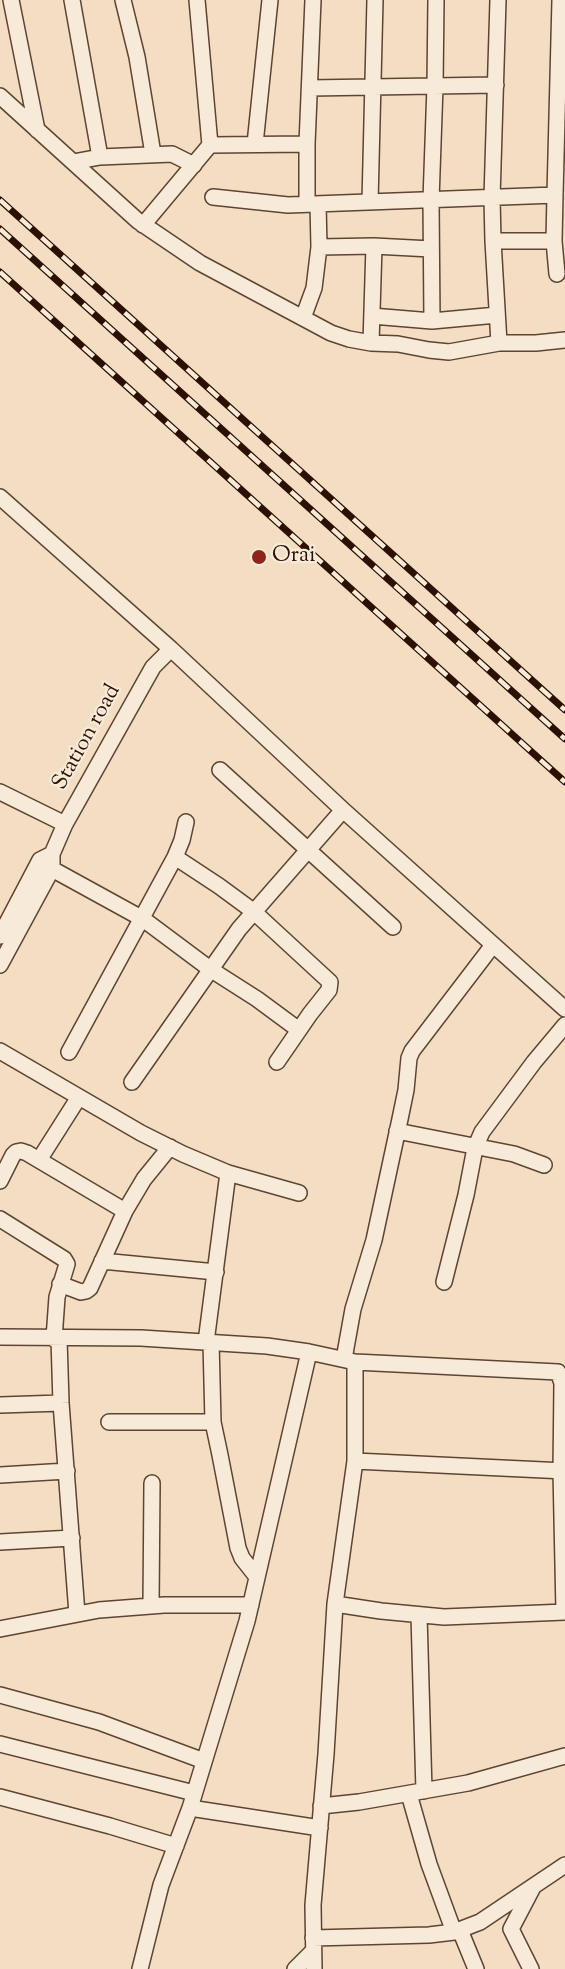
<!DOCTYPE html>
<html>
<head>
<meta charset="utf-8">
<style>
  body { margin:0 }
  canvas { display:block; background:#f3dec3 }
</style>
</head>
<body>
<canvas width="565" height="1969"></canvas>
<script>
const c = document.querySelector('canvas').getContext('2d');
c.lineJoin = 'round';
function poly(rows) {
  const path = new Path2D();
  for (const r of rows) {
    path.moveTo(r[0], r[1]);
    for (let i = 2; i < r.length; i += 2) path.lineTo(r[i], r[i + 1]);
  }
  return path;
}
function stroke(path, color, width, dash) {
  c.strokeStyle = color;
  c.lineWidth = width;
  c.lineCap = dash ? 'butt' : 'round';
  c.setLineDash(dash || []);
  c.stroke(path);
}
function drawText(font, color, halo, rows, align = 'center') {
  c.font = font + ' "Sorts Mill Goudy",serif';
  c.lineWidth = 4.5;
  c.setLineDash([]);
  c.textBaseline = 'middle';
  c.strokeStyle = halo;
  c.fillStyle = color;
  for (const [text, x, y, turn = 0] of rows) {
    c.save();
    c.translate(x, y);
    c.rotate((+turn || 0) * Math.PI / 180);
    c.textAlign = isNaN(turn) ? turn : align;
    if (halo) c.strokeText(text, 0, 0);
    c.fillText(text, 0, 0);
    c.restore();
  }
}
const minor = poly([
  [11,0,37,130],
  [72,0,100,157],
  [123,0,137,57,153,154],
  [498,0,492,198,493,241,499,343],
  [310,88,496,85],
  [0,96,138,221,200,263,331,333,349,339,371,343,398,344,429,350,449,352,499,343,536,343,565,340],
  [255,144,270,0],
  [210,145,307,144],
  [73,162,100,157,172,154,194,165],
  [213,197,288,205,555,195],
  [370,202,375,0],
  [307,204,307,144,313,0],
  [143,225,210,145,197,0],
  [493,241,554,241],
  [319,247,374,246,431,249],
  [557,274,554,241,555,195,560,0],
  [372,316,432,321,497,315],
  [303,318,314,288,319,247,318,204],
  [432,321,431,200,435,86,436,0],
  [371,343,374,246],
  [0,497,171,649,343,810,565,1009],
  [220,770,393,927],
  [0,792,65,824],
  [175,857,219,886,253,911,330,982,329,990,310,1014,277,1062],
  [52,869,143,919,210,969,257,999,299,1030],
  [0,936,40,860,52,854],
  [0,965,52,869,52,854,65,824,153,667,171,649],
  [0,1051,141,1133,183,1154,228,1173,299,1193],
  [69,1052,175,857,182,840,186,822],
  [132,1082,239,929,343,810],
  [397,1131,514,1154,544,1165],
  [39,1160,79,1097],
  [0,1181,13,1155,16,1152,21,1151,27,1153,125,1211],
  [0,1219,64,1259,67,1264,57,1297,54,1339],
  [102,1261,216,1272],
  [444,1282,466,1195,475,1148,482,1132,534,1062,565,1025],
  [60,1284,81,1292,86,1291,90,1288,125,1211,144,1179,170,1147],
  [0,1337,141,1338,267,1346,309,1352,355,1362,558,1372,562,1383,561,1471,564,1612],
  [59,1339,61,1403,77,1614],
  [206,1342,228,1173],
  [211,1342,213,1422,220,1455,238,1548,242,1558,257,1577],
  [344,1359,353,1309,374,1240,400,1119,406,1090,409,1058,412,1051,493,945],
  [0,1405,61,1403],
  [109,1422,213,1422],
  [355,1461,565,1471],
  [0,1475,67,1471],
  [0,1542,72,1538],
  [335,1604,381,1611,444,1617,565,1612],
  [151,1606,152,1483],
  [419,1615,424,1791],
  [0,1629,99,1610,164,1605,251,1605],
  [0,1695,99,1722,204,1761],
  [0,1744,194,1793],
  [409,1794,429,1864,454,1932],
  [0,1797,110,1826,176,1846],
  [321,1806,359,1802,468,1783,565,1756],
  [190,1808,320,1828],
  [511,1929,532,1889],
  [511,1929,531,1969],
  [460,1930,476,1969],
  [313,1938,429,1935,454,1932,480,1922,565,1865],
  [140,1969,161,1885,190,1808,247,1621,309,1352],
  [295,1969,313,1951],
  [314,1969,313,1905,326,1754,335,1604,355,1461,355,1362]
]);
const rail = poly([
  [0,200,565,710],
  [0,229,565,739],
  [0,272,565,782]
]);
const markers = [
  [259,557,8,"#8f2418"]
];
const poiNames = [
  ["Orai",272,557]
];
const streetNames = [
  ["Station road",88,738,-61]
];
stroke(minor, '#5e4431', 18);
stroke(minor, '#f7ead8', 15);
stroke(rail, '#2c1000', 7);
stroke(rail, '#f7ead8', 4.5, [14]);
for (const [x, y, r, color] of markers) {
  const dot = new Path2D();
  dot.arc(x, y, r, 0, 2 * Math.PI);
  c.fillStyle = color;
  c.fill(dot);
  stroke(dot, '#f7ead8', 2);
}
drawText('22px', '#2c1000', '#f7ead8', poiNames, 'left');
drawText('22px', '#2c1000', '#f7ead8', streetNames);
</script>
</body>
</html>
